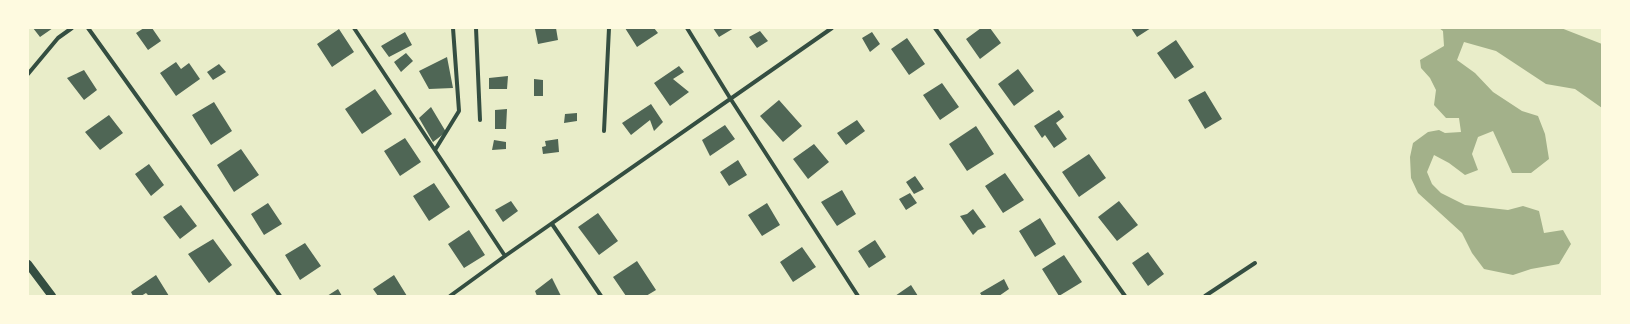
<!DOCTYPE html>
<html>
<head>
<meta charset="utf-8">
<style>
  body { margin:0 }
  #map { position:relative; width:1630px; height:324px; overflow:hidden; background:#e9edc9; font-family:"Open Sans",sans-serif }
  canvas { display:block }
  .frame { position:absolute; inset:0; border:29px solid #fefae0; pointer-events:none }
</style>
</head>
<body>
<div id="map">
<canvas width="1630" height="324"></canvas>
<div class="frame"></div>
</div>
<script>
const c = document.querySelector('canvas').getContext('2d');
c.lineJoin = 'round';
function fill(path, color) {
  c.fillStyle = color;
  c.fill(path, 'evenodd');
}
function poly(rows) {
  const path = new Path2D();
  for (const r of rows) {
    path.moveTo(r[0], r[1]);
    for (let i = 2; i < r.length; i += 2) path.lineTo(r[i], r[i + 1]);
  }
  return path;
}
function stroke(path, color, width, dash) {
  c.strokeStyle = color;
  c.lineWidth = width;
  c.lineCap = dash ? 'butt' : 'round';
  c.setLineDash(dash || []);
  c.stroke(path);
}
const water = poly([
  [1439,28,1561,28,1602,44,1602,108,1575,89,1546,84,1496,51,1464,42,1457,60,1475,73,1493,92,1522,111,1538,116,1545,134,1549,159,1531,173,1512,173,1493,131,1478,137,1472,154,1478,170,1465,175,1449,163,1434,155,1427,172,1432,184,1441,193,1465,205,1508,210,1523,206,1539,211,1544,233,1563,230,1571,244,1559,264,1531,269,1513,275,1484,269,1472,253,1462,233,1418,193,1411,178,1410,157,1413,143,1428,132,1439,130,1445,133,1461,132,1459,118,1446,118,1434,105,1436,90,1430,78,1421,68,1420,60,1444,46,1443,31]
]);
const building = poly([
  [33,28,53,28,40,37],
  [144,28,152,28,161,41,148,50,136,33],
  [538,28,556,28,558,40,538,44,535,29],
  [625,28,654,28,658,33,637,47],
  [713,28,734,28,719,37],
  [981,28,990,28,1001,43,980,59,966,39],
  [1131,28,1151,28,1137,37],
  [339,29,354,52,332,67,317,44],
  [760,31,768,41,757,48,749,37],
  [405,32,412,45,389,57,381,46],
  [872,32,880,44,870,52,862,38],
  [907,38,925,64,909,75,891,49],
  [1176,40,1194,67,1175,79,1157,53],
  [406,53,413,61,401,72,394,62],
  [447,57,453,88,429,89,419,71],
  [176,62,181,69,189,63,200,79,176,96,160,73],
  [219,64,226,72,213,80,207,72],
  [679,66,684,72,673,79,689,92,670,106,654,83],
  [1018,69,1034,91,1014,106,998,84],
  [84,70,97,90,84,100,67,78],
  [508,76,507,89,489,89,489,78],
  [534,79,543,80,543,96,534,96],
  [942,83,959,107,940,120,923,95],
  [375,89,392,114,362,134,345,109],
  [1205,91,1222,119,1205,129,1188,100],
  [779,100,802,126,783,142,760,116],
  [214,102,232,131,211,145,192,115],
  [651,104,663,122,654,131,650,120,631,135,622,123],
  [431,107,446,132,433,142,419,118],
  [507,109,506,129,495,129,495,110],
  [1059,110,1064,117,1056,123,1067,139,1054,148,1045,135,1042,138,1034,126],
  [577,113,577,121,564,123,565,114],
  [109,115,123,133,100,150,85,132],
  [857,120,865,131,846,145,837,133],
  [725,125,735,139,710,156,702,140],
  [976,126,994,154,967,171,949,144],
  [405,138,421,162,400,176,384,151],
  [558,139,559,152,543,154,542,147,546,146,545,141],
  [494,140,506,142,506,149,492,150],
  [814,144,829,162,808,179,793,159],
  [241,149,259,175,234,192,217,165],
  [1089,154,1106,178,1079,197,1062,172],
  [738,160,747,175,729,186,720,172],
  [149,164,164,185,151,196,135,174],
  [1005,173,1024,200,1003,213,985,186],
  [915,176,924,189,914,194,906,182],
  [434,183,450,207,429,221,413,196],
  [842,190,856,214,837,226,821,202],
  [910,193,917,203,906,210,899,199],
  [511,201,518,211,503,222,495,210],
  [1119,201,1138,225,1117,241,1098,217],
  [268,203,282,224,264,235,251,214],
  [767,203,780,225,762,236,748,215],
  [181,205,197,226,180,239,163,217],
  [973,209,986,227,978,230,973,235,960,216,967,214],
  [598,213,618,241,599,255,578,227],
  [1040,218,1056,244,1035,257,1019,231],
  [469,230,485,255,464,268,448,244],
  [213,239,232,265,209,283,188,254],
  [875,240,886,257,869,268,858,251],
  [305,243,321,266,300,280,285,255],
  [802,247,816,267,793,282,780,262],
  [1148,252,1164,274,1148,286,1132,263],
  [1064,255,1082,282,1059,296,1042,269],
  [637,261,656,290,646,296,626,296,613,277],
  [156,275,169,296,149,296,146,293,141,296,133,296,131,292],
  [394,275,407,296,378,296,373,289],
  [552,278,561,296,537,296,535,291],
  [1004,279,1009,289,999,296,982,296,980,293],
  [911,285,918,296,895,296],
  [338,289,342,296,327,296]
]);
const minor = poly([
  [88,28,280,296],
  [354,28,505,256],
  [476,28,480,120],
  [687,28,730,98,858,296],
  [935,28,1125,296],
  [28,74,58,38,72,28],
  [604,131,609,28],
  [435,150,459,111,453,28],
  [552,224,601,296],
  [450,296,505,256,832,28],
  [1205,296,1255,263]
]);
const secondary = poly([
  [28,264,52,296]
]);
fill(water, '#a3b18a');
fill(building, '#4f6655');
stroke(minor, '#344e41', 4);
stroke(secondary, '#344e41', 8);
</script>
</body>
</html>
